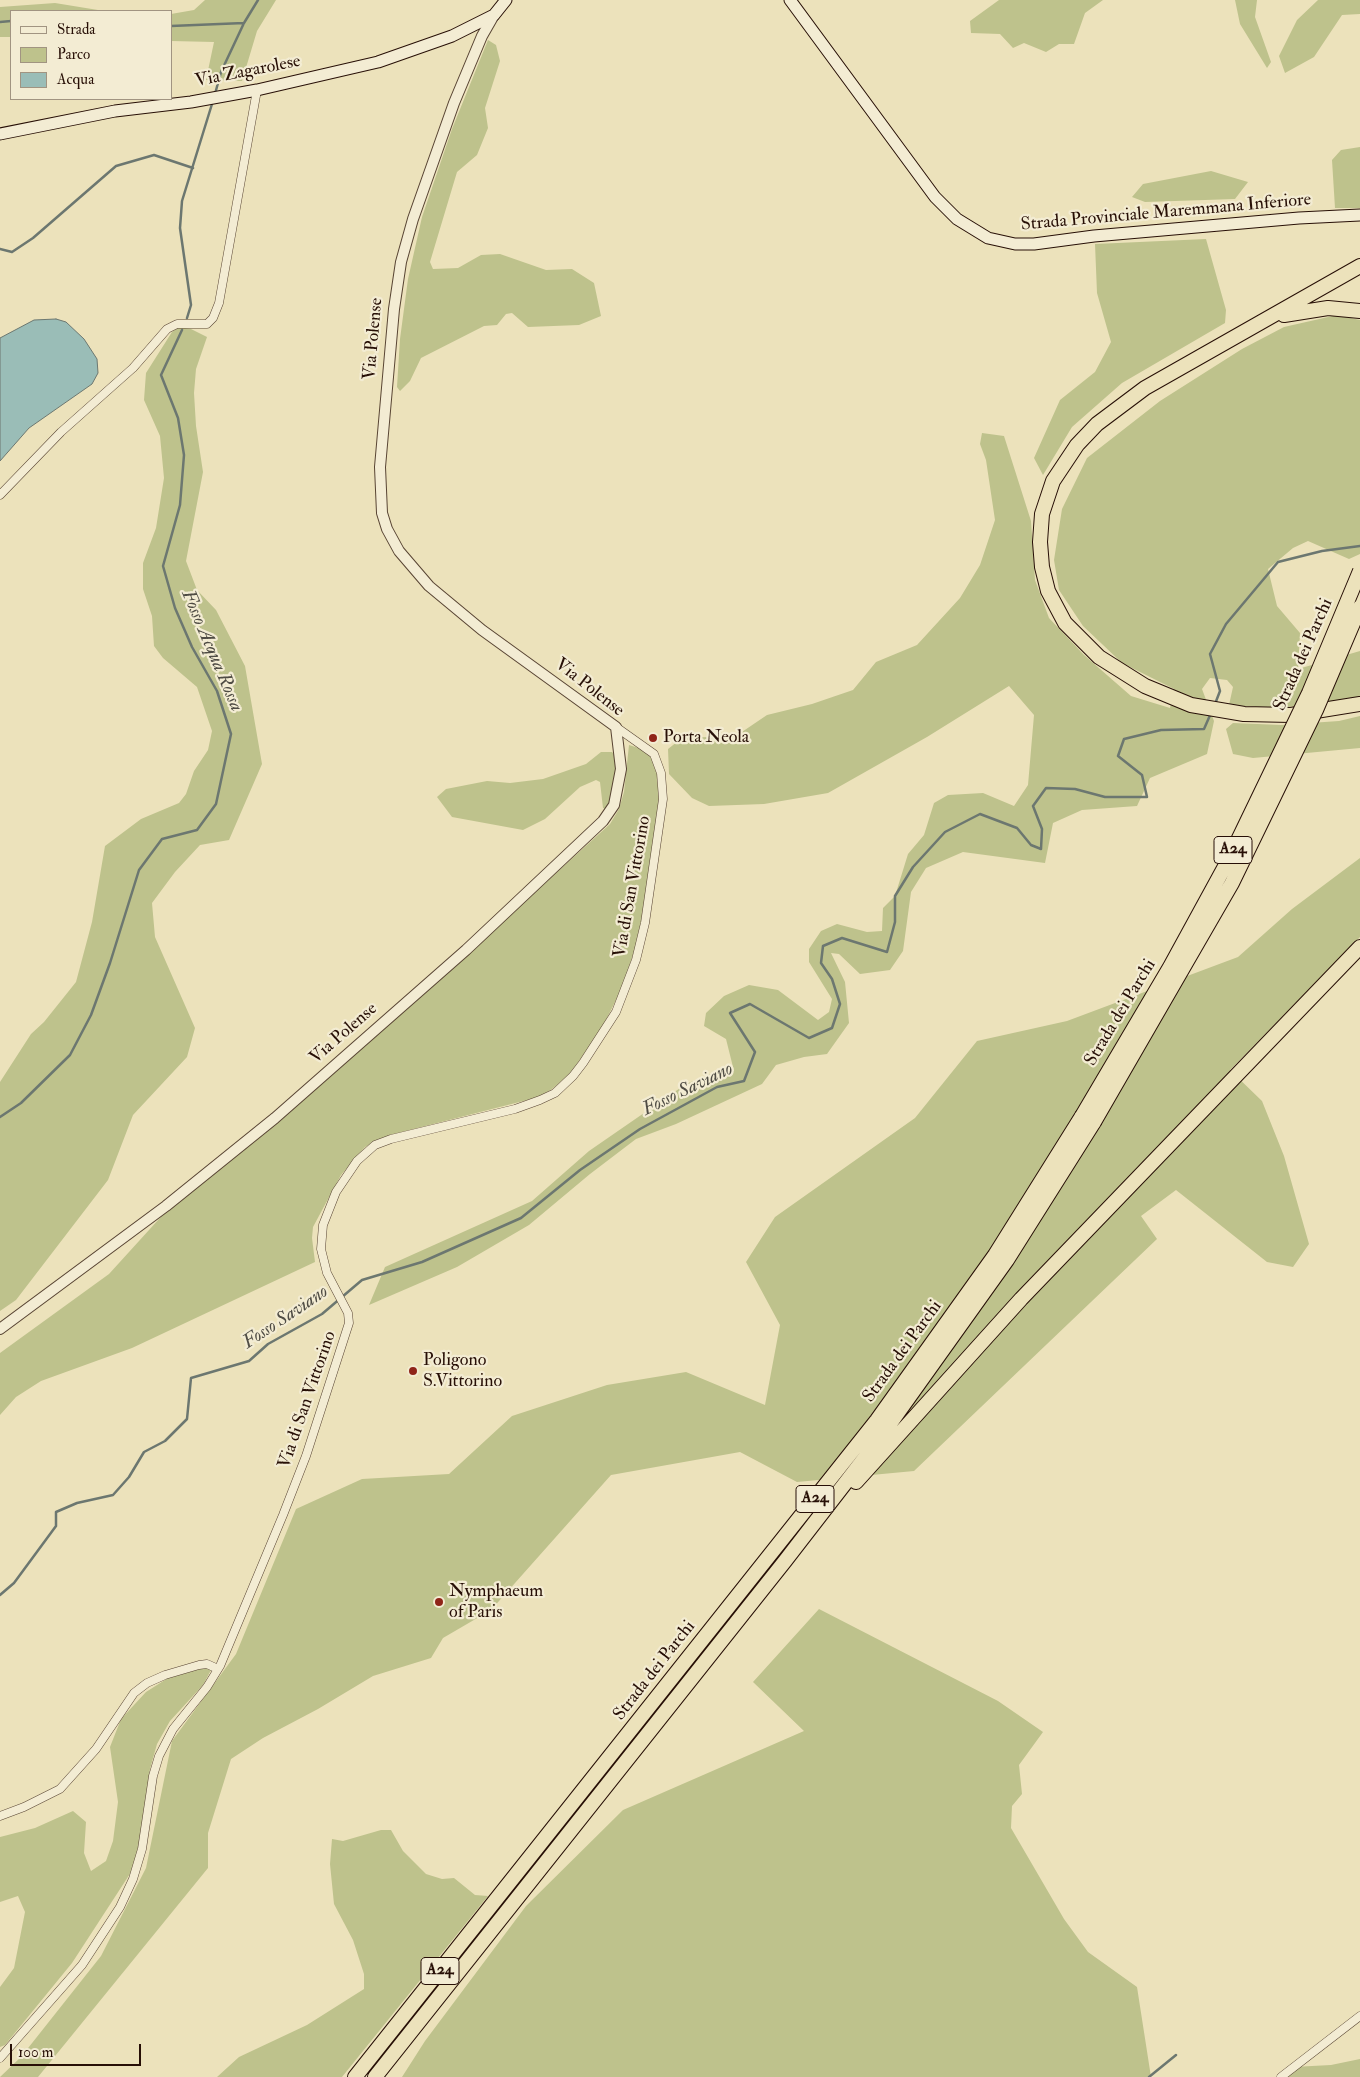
<!DOCTYPE html>
<html>
<head>
<meta charset="utf-8">
<style>
  body { margin:0 }
  #map { position:relative; width:1360px; height:2077px; overflow:hidden; background:#ece2bb; font-family:"IM FELL Double Pica",serif }
  canvas { display:block }
  .legend { position:absolute; left:10px; top:10px; width:162px; height:90px; box-sizing:border-box; background:#f3ecd3; border:1px solid #a19481; margin:0; padding:6px 9px; list-style:none; font-size:15px; color:#270f06 }
  .legend li { display:flex; align-items:center; gap:10px; height:25px }
  .legend b { width:25px; border:1px solid #a19481 }
  .scale { position:absolute; left:10px; top:2044px; width:131px; height:22px; box-sizing:border-box; border:2px solid #270f06; border-top:0; padding-left:6px; font-size:15px; line-height:18px; white-space:nowrap; color:#270f06; -webkit-text-stroke:4px #f3ecd3; paint-order:stroke }
</style>
</head>
<body>
<div id="map">
<canvas width="1360" height="2077"></canvas>
<ul class="legend">
<li><b style="height:6px;background:#f3ecd3"></b>Strada</li>
<li><b style="height:14px;background:#bec28c"></b>Parco</li>
<li><b style="height:14px;background:#9abdb7"></b>Acqua</li>
</ul>
<div class="scale">100 m</div>
</div>
<script>
const c = document.querySelector('canvas').getContext('2d');
c.lineJoin = 'round';
function fill(path, color) {
  c.fillStyle = color;
  c.fill(path, 'evenodd');
}
function poly(rows) {
  const path = new Path2D();
  for (const r of rows) {
    path.moveTo(r[0], r[1]);
    for (let i = 2; i < r.length; i += 2) path.lineTo(r[i], r[i + 1]);
  }
  return path;
}
function stroke(path, color, width, dash) {
  c.strokeStyle = color;
  c.lineWidth = width;
  c.lineCap = dash ? 'butt' : 'round';
  c.setLineDash(dash || []);
  c.stroke(path);
}
function drawText(font, color, halo, rows, align = 'center') {
  c.font = font + ' "IM FELL Double Pica",serif';
  c.lineWidth = 4.5;
  c.setLineDash([]);
  c.textBaseline = 'middle';
  c.strokeStyle = halo;
  c.fillStyle = color;
  for (const [text, x, y, turn = 0] of rows) {
    c.save();
    c.translate(x, y);
    c.rotate((+turn || 0) * Math.PI / 180);
    c.textAlign = isNaN(turn) ? turn : align;
    if (halo) c.strokeText(text, 0, 0);
    c.fillText(text, 0, 0);
    c.restore();
  }
}
const green = poly([
  [205,0,276,0,257,31,242,81,206,80,214,42,171,41,171,14,194,10],
  [999,0,1103,0,1085,13,1074,44,1059,44,1046,52,1024,43,1013,48,1000,34,971,33,970,21],
  [1235,0,1257,0,1255,17,1271,62,1267,68,1240,24],
  [1318,0,1360,0,1360,14,1342,15,1314,57,1285,73,1279,56,1297,20],
  [55,3,104,11,11,11,11,37,0,37,0,7],
  [488,40,496,45,500,61,485,108,488,128,477,155,457,172,430,262,433,269,458,268,481,255,500,254,546,270,572,269,594,283,601,316,579,325,528,327,512,313,506,314,497,325,484,326,421,358,410,381,400,391,397,387,400,339,408,279,422,217,452,129],
  [1360,147,1360,208,1335,208,1332,160,1341,150],
  [1211,171,1248,182,1235,199,1145,202,1132,197,1143,184],
  [1206,239,1226,310,1225,323,1122,383,1072,427,1043,475,1034,458,1060,400,1095,372,1111,342,1097,293,1095,244],
  [1337,315,1360,320,1360,554,1349,559,1308,541,1293,548,1268,569,1277,606,1300,633,1298,669,1360,651,1360,696,1336,703,1274,708,1229,705,1233,687,1227,680,1210,678,1202,689,1214,721,1207,754,1150,778,1137,806,1082,810,1053,823,1045,863,963,852,926,868,911,892,903,951,890,970,860,974,839,954,831,953,845,982,849,1023,827,1054,804,1057,776,1065,762,1084,676,1124,636,1139,590,1174,529,1225,457,1267,369,1305,385,1267,532,1201,589,1151,686,1084,716,1072,734,1071,726,1039,704,1026,706,1013,724,996,749,985,778,990,818,1020,829,1012,832,999,809,962,809,949,821,931,837,924,867,932,882,931,883,908,895,896,908,854,924,835,934,803,948,795,983,793,1014,806,1028,785,1034,715,1009,686,927,737,828,793,764,804,709,806,692,798,669,774,668,749,682,738,736,736,767,715,812,704,853,690,876,662,917,645,960,598,980,565,995,520,986,460,980,444,982,433,1004,436,1031,521,1035,580,1049,618,1084,655,1131,696,1170,708,1174,689,1122,663,1083,626,1059,590,1054,560,1062,509,1087,458,1160,401,1242,349,1284,327],
  [179,327,191,329,207,337,196,369,194,393,196,426,203,472,186,561,197,590,216,610,245,666,262,764,229,840,200,845,175,872,152,903,155,937,195,1028,187,1057,133,1115,108,1180,16,1300,0,1311,0,1082,31,1034,44,1022,76,982,92,922,105,846,141,819,179,803,186,794,194,771,208,750,212,731,197,687,163,658,154,646,152,616,143,589,143,563,156,528,164,478,160,436,144,400,146,373,172,332],
  [1360,716,1360,748,1253,758,1233,754,1226,729,1233,723,1281,725,1339,721],
  [629,745,645,750,652,759,657,774,659,799,645,901,637,942,623,986,602,1028,570,1074,552,1089,539,1097,390,1135,365,1147,341,1175,313,1227,312,1238,315,1262,132,1348,41,1381,16,1397,0,1415,0,1353,109,1274,169,1208,468,953,610,824,619,809,624,792],
  [601,752,612,752,619,760,609,810,603,808,600,782,596,780,580,787,545,819,523,830,452,817,437,797,446,789,487,781,510,783,543,779,586,764],
  [1360,858,1360,937,1230,1070,1262,1101,1284,1156,1309,1244,1293,1267,1267,1262,1176,1190,1141,1216,1157,1239,914,1471,797,1482,740,1452,611,1475,491,1610,443,1638,431,1658,373,1676,318,1709,263,1738,231,1759,208,1833,208,1868,38,2077,0,2077,21,2057,101,1956,146,1868,172,1741,236,1654,296,1509,362,1479,449,1474,512,1416,607,1385,686,1372,765,1405,780,1325,746,1262,775,1217,915,1118,977,1041,1067,1021,1238,957,1292,909],
  [819,1609,998,1701,1043,1732,1019,1765,1022,1794,1012,1806,1011,1828,1064,1919,1088,1952,1137,1987,1151,2077,402,2077,425,2041,526,1906,623,1810,804,1731,753,1682],
  [206,1667,211,1670,203,1685,170,1721,157,1744,150,1769,137,1863,72,1963,5,2045,0,2047,0,1987,14,1968,25,1912,18,1896,0,1902,0,1837,35,1828,73,1811,86,1822,84,1853,91,1871,106,1861,113,1841,118,1802,110,1747,121,1719,146,1692,168,1678],
  [381,1830,391,1830,403,1851,426,1874,442,1879,454,1878,475,1895,488,1896,342,2077,217,2077,239,2057,307,2025,364,1989,364,1974,353,1940,334,1904,330,1864,332,1839,343,1841],
  [1360,2059,1360,2077,1285,2077,1293,2067,1331,2065]
]);
const water = poly([
  [56,319,66,322,84,339,97,359,98,373,92,384,29,428,0,461,0,338,34,320,56,319]
]);
const stream = poly([
  [0,22,11,21],
  [171,26,244,23],
  [215,94,221,72,244,23,258,0],
  [0,249,12,252,33,238,116,166,154,155,193,168],
  [187,318,191,305,180,228,182,201,212,104],
  [1215,704,1220,691,1210,654,1226,624,1278,562,1322,551,1360,546],
  [0,1117,21,1103,70,1055,91,1015,110,963,139,870,162,839,197,830,216,804,231,734,217,691,192,647,175,608,163,566,180,505,184,455,178,418,161,375,182,330],
  [0,1595,14,1583,56,1526,56,1512,77,1503,113,1495,129,1477,144,1452,165,1441,187,1419,191,1378,249,1361,268,1344,322,1314,362,1280,422,1262,521,1218,580,1170,640,1129,717,1087,744,1081,755,1052,730,1013,750,1004,809,1038,832,1028,840,1004,832,979,821,963,823,946,842,938,887,952,895,922,895,896,913,867,945,832,980,814,1017,828,1031,845,1041,849,1042,829,1033,806,1046,788,1075,789,1105,797,1147,797,1142,775,1118,756,1124,739,1161,730,1204,729,1211,713],
  [1149,2077,1176,2055]
]);
const minor = poly([
  [0,495,61,432,133,368,167,329,177,324,207,324,213,318,219,303,257,90],
  [0,1816,24,1807,60,1789,96,1749,134,1693,147,1683,165,1675,199,1665,207,1664,218,1669],
  [0,2058,82,1965,120,1907,133,1879,142,1849,153,1776,159,1756,173,1729,207,1687,220,1666,283,1515,306,1456,349,1323,348,1313,327,1273,321,1249,323,1225,336,1192,357,1161,375,1145,391,1139,515,1109,540,1100,555,1093,573,1076,583,1063,616,1012,636,960,645,923,663,799,661,773,654,754,616,727],
  [1281,2077,1360,2016]
]);
const tertiary = poly([
  [0,1329,166,1206,275,1118,466,950,603,821,614,805,621,769,616,727,482,630,429,586,399,551,387,529,382,513,380,467,394,309,401,262,413,219,454,103,482,36,494,15]
]);
const secondary = poly([
  [790,0,935,197,957,219,988,238,1015,244,1034,244,1094,236,1299,218,1360,215],
  [0,134,115,111,191,102,257,90,378,62,452,36,494,15,506,0]
]);
const motorway = poly([
  [1360,266,1145,388,1097,424,1077,445,1053,481,1042,514,1040,542,1042,567,1048,591,1065,623,1099,657,1145,686,1191,705,1244,714,1291,715,1360,704],
  [1284,315,1328,308,1360,311],
  [856,1482,1021,1299,1360,947],
  [355,2077,877,1420,995,1255,1082,1116],
  [375,2077,785,1561,877,1442,1007,1260,1094,1122]
]);
const motorwayBridge = poly([
  [1082,1116,1170,967,1229,859,1309,693,1360,571],
  [1094,1122,1232,883,1316,710,1360,607]
]);
const markers = [
  [653,738,5,"#8f2418"],
  [413,1371,5,"#8f2418"],
  [439,1602,5,"#8f2418"]
];
const shields = [
  [1233,850,38],
  [815,1499,38],
  [440,1971,38]
];
const shieldNames = [
  ["A24",1233,850],
  ["A24",815,1499],
  ["A24",440,1971]
];
const streetNames = [
  ["Via Zagarolese",248,72,-11],
  ["Strada Provinciale Maremmana Inferiore",1166,213,-5],
  ["Via Polense",374,339,-85],
  ["Strada dei Parchi",1304,655,-66],
  ["Via Polense",589,688,38],
  ["Via di San Vittorino",633,887,-80],
  ["Strada dei Parchi",1121,1013,-59],
  ["Via Polense",344,1034,-41],
  ["Strada dei Parchi",903,1352,-54],
  ["Via di San Vittorino",308,1400,-71],
  ["Strada dei Parchi",655,1671,-52]
];
const poiNames = [
  ["Porta Neola",663,738],
  ["Poligono",423,1361],
  ["S.Vittorino",423,1382],
  ["Nymphaeum",449,1592],
  ["of Paris",449,1613]
];
const waterNames = [
  ["Fosso Acqua Rossa",211,651,67],
  ["Fosso Saviano",688,1090,-26],
  ["Fosso Saviano",286,1318,-34]
];
fill(green, '#bec28c');
fill(water, '#9abdb7');
stroke(water, '#6c7770', 1);
stroke(stream, '#6c7770', 2.5);
stroke(minor, '#584433', 9);
stroke(tertiary, '#584433', 12);
stroke(secondary, '#270f06', 13);
stroke(motorway, '#270f06', 16);
stroke(minor, '#f3ecd3', 8);
stroke(tertiary, '#f3ecd3', 10);
stroke(secondary, '#f3ecd3', 11);
stroke(motorway, '#ece2bb', 14);
stroke(motorwayBridge, '#270f06', 16, []);
stroke(motorwayBridge, '#ece2bb', 14);
for (const [x, y, r, color] of markers) {
  const dot = new Path2D();
  dot.arc(x, y, r, 0, 2 * Math.PI);
  c.fillStyle = color;
  c.fill(dot);
  stroke(dot, '#f3ecd3', 2);
}
for (const [x, y, w] of shields) {
  const box = new Path2D();
  box.roundRect(x - w / 2, y - 13.5, w, 27, 4);
  c.fillStyle = '#f3ecd3';
  c.fill(box);
  stroke(box, '#270f06', 1);
}
drawText('bold 16px', '#270f06', null, shieldNames);
drawText('18px', '#270f06', '#f3ecd3', streetNames);
drawText('18px', '#270f06', '#f3ecd3', poiNames, 'left');
drawText('italic 19px', '#4f4c44', '#f3ecd3', waterNames);
</script>
</body>
</html>
